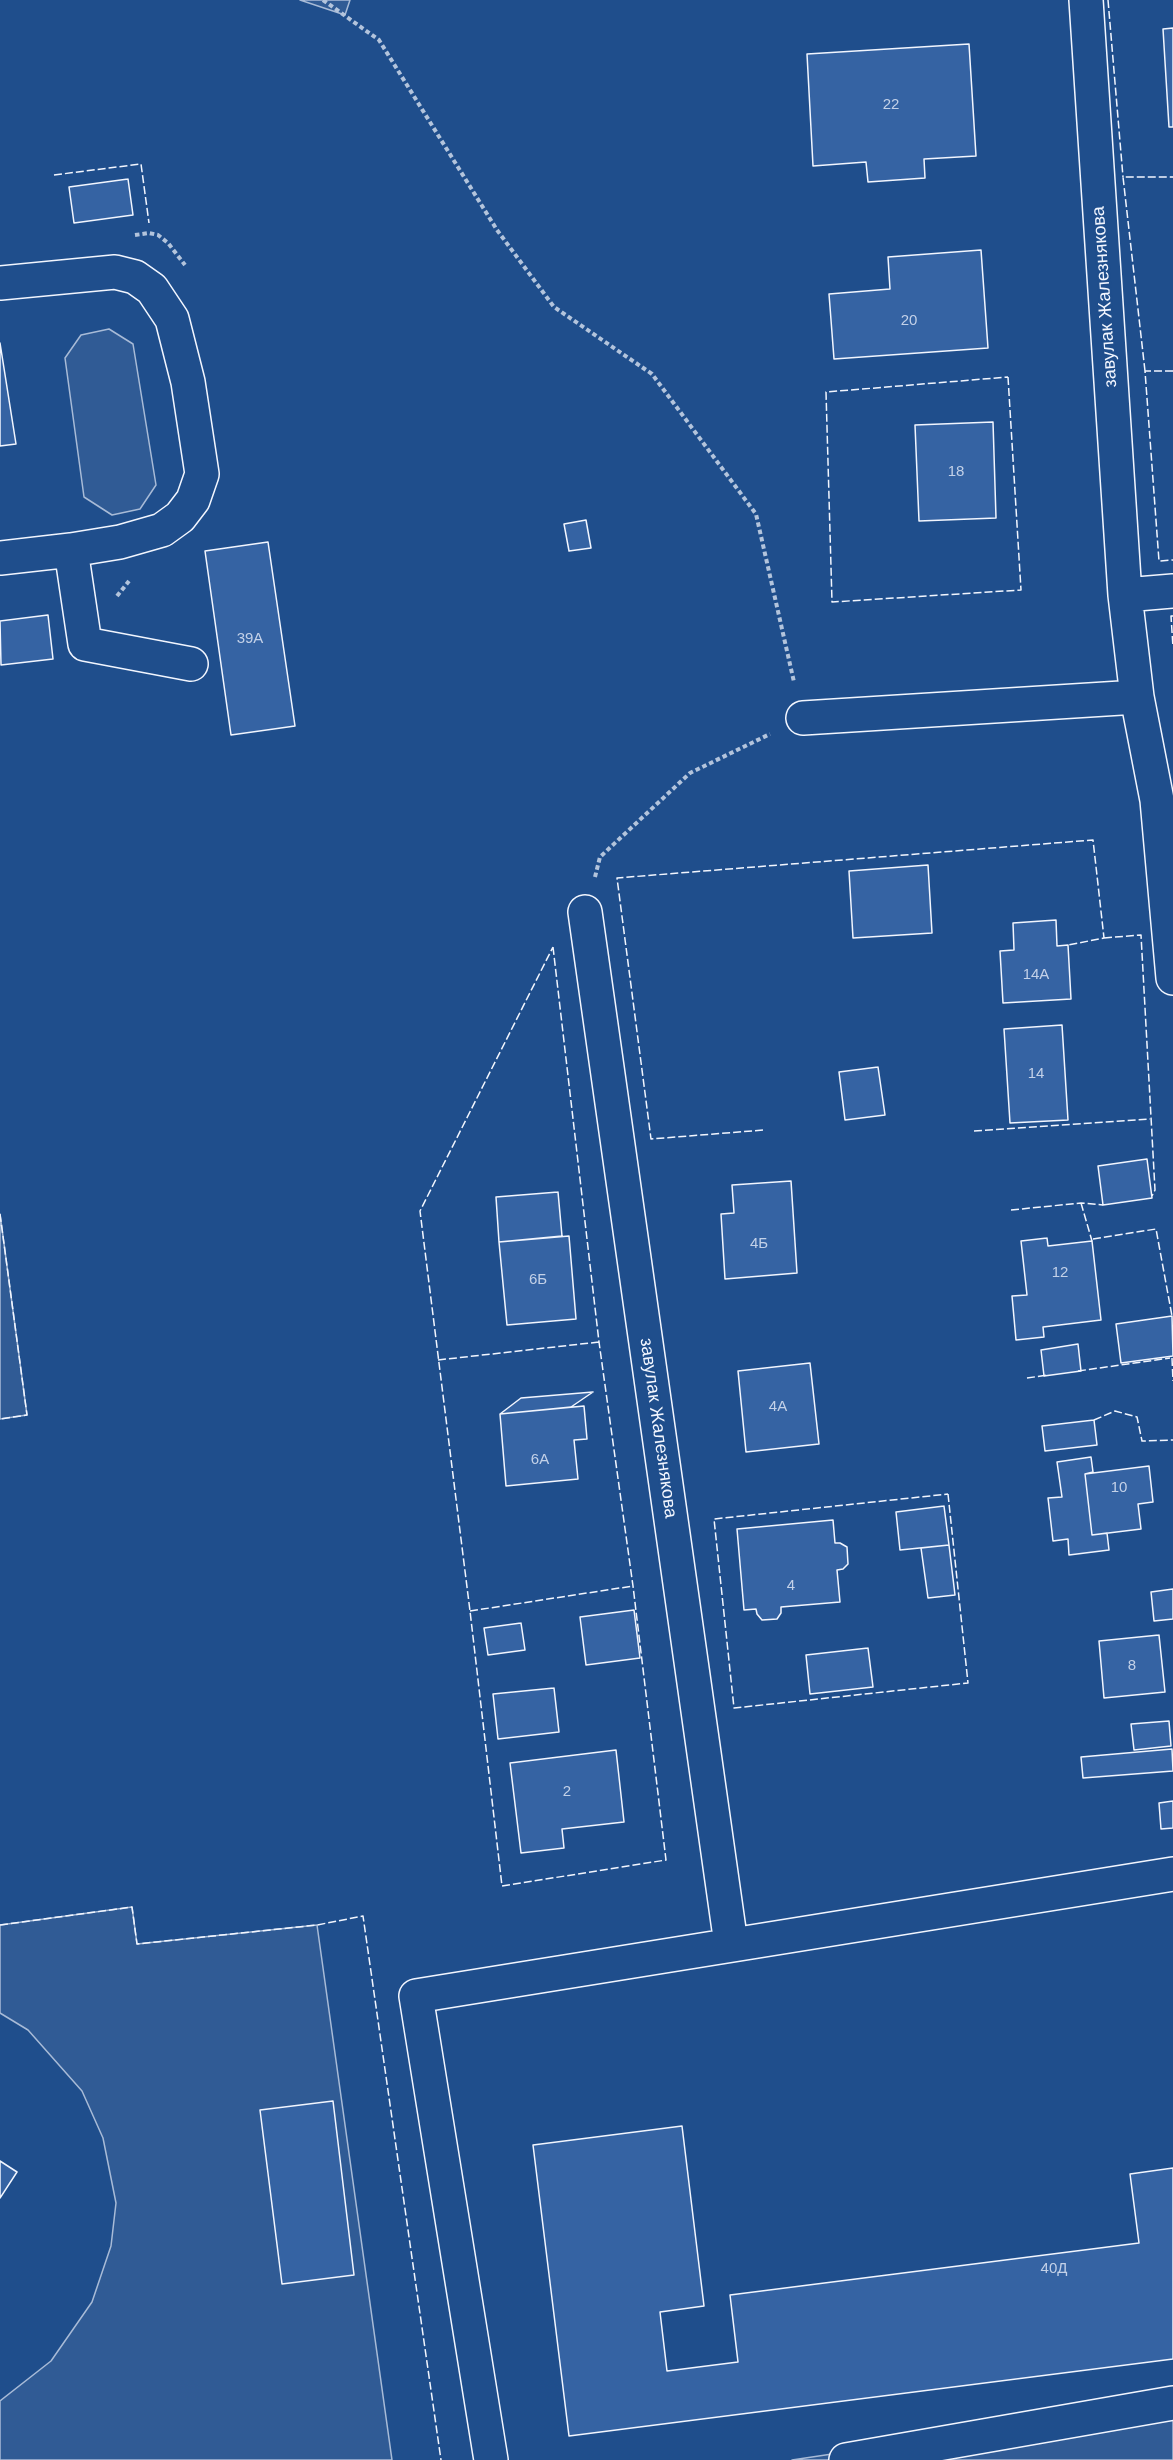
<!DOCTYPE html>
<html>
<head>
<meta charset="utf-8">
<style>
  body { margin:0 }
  canvas { display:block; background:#1f4e8c }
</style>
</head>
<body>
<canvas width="1173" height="2460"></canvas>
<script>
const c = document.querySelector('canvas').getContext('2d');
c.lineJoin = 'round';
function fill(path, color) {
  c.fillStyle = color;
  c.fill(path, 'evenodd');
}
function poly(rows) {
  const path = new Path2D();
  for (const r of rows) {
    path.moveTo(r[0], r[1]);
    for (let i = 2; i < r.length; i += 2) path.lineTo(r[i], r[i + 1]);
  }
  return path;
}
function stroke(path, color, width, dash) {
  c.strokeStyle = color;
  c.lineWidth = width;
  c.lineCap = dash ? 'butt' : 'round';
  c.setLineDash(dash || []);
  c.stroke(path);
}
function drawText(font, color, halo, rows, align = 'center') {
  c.font = font + ' Helvetica,sans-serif';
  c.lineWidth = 4.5;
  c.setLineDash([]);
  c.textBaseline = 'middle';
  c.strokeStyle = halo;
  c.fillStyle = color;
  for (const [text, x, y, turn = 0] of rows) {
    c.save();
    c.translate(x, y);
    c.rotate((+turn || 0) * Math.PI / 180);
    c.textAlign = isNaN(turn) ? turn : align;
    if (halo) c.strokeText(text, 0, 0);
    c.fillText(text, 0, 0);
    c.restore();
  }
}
const built = poly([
  [300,0,350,0,345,15,300,0],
  [109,329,133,344,156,485,140,509,112,515,84,497,65,358,81,335,109,329],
  [0,1214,27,1415,0,1419,0,1214],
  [132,1907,137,1944,317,1925,392,2460,0,2460,0,2401,51,2361,92,2302,111,2246,116,2203,103,2138,82,2091,28,2030,0,2013,0,1925,132,1907],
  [1173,2403,1173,2460,792,2460,1173,2403]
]);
const building = poly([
  [1173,28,1173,127,1169,127,1163,29,1173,28],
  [969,44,976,156,924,159,925,178,868,182,866,162,813,166,807,54,969,44],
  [128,179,133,215,74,223,69,187,128,179],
  [981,250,988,348,834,359,829,294,890,289,888,257,981,250],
  [0,343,16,444,0,446,0,343],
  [993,422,996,518,919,521,915,425,993,422],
  [586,520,591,548,569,551,564,524,586,520],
  [268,542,295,726,231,735,205,551,268,542],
  [48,615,53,659,1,665,0,621,48,615],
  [928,865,932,933,853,938,849,871,928,865],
  [1056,920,1057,946,1068,945,1071,999,1003,1003,1000,951,1014,950,1013,923,1056,920],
  [1062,1025,1068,1120,1010,1123,1004,1029,1062,1025],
  [878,1067,885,1115,845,1120,839,1072,878,1067],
  [1147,1159,1152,1198,1103,1205,1098,1166,1147,1159],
  [791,1181,797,1273,725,1279,721,1214,734,1213,732,1185,791,1181],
  [558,1192,562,1236,499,1242,496,1197,558,1192],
  [569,1236,576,1319,507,1325,499,1242,569,1236],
  [1047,1238,1048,1246,1092,1241,1101,1320,1043,1327,1044,1337,1016,1340,1012,1296,1027,1295,1021,1241,1047,1238],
  [1172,1316,1173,1356,1121,1363,1116,1324,1172,1316],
  [1078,1344,1081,1371,1044,1376,1041,1350,1078,1344],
  [810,1363,819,1444,746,1452,738,1371,810,1363],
  [593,1392,571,1407,500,1414,521,1398,593,1392],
  [584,1406,587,1439,574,1440,578,1479,506,1486,500,1414,584,1406],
  [1094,1420,1097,1445,1045,1451,1042,1426,1094,1420],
  [1091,1457,1093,1472,1085,1474,1092,1535,1107,1533,1109,1550,1069,1555,1068,1539,1053,1541,1048,1498,1062,1497,1057,1462,1091,1457],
  [1149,1466,1153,1502,1138,1504,1141,1529,1092,1535,1085,1474,1149,1466],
  [944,1506,949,1545,900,1550,896,1512,944,1506],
  [833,1520,835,1543,840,1543,847,1547,848,1564,843,1569,837,1570,840,1602,781,1607,781,1613,777,1619,762,1620,757,1614,756,1609,744,1610,737,1529,833,1520],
  [949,1545,955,1595,928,1598,921,1548,949,1545],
  [1173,1589,1173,1619,1154,1621,1151,1592,1173,1589],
  [634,1610,640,1658,586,1665,580,1617,634,1610],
  [521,1623,525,1650,488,1655,484,1628,521,1623],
  [1159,1635,1165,1692,1104,1698,1099,1641,1159,1635],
  [868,1648,873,1687,810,1694,806,1655,868,1648],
  [554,1688,559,1732,498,1739,493,1694,554,1688],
  [1169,1721,1171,1746,1134,1750,1131,1724,1169,1721],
  [1172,1749,1173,1771,1083,1778,1081,1757,1172,1749],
  [616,1750,624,1822,562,1829,564,1848,521,1853,510,1763,616,1750],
  [1173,1801,1173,1828,1161,1829,1159,1803,1173,1801],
  [333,2101,354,2275,282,2284,260,2110,333,2101],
  [682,2126,704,2306,660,2312,667,2371,738,2362,730,2295,1139,2243,1130,2174,1173,2168,1173,2359,569,2436,533,2145,682,2126],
  [0,2161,17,2172,0,2198,0,2161]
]);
const path = poly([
  [323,0,379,40,497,230,554,307,652,374,756,514,794,682],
  [135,235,149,233,158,235,168,243,185,265],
  [117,596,129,581],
  [595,877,600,857,690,773,770,734]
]);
const minor = poly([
  [1086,0,1125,595,1137,697,1157,800,1173,978],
  [0,283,115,272,135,277,152,289,172,319,188,382,202,474,193,500,180,517,162,530,120,542,71,550],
  [0,558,71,550,85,644,191,664],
  [1125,595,1173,591],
  [803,718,1137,697],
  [585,912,731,1944],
  [491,2460,416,1996,1173,1874],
  [846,2460,1173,2403]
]);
const fence = poly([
  [1108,0,1123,177],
  [54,175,141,164,149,223],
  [1145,371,1123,177,1173,177],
  [1173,371,1145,371,1159,561,1173,560],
  [1008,377,1021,590,832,602,826,392,1008,377],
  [1173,616,1171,616,1173,647],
  [1104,938,1141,935,1155,1190,1152,1196],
  [553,947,599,1342,633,1586,666,1860,502,1886,470,1611,420,1211,553,947],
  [763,1130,651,1139,617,878,1093,840,1104,938,1068,945],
  [974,1131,1150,1119],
  [1081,1203,1092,1241],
  [1011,1210,1081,1203,1103,1205],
  [0,1214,27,1415,0,1419],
  [1093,1239,1156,1229,1172,1316],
  [1172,1358,1173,1381],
  [438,1360,599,1342],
  [1078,1371,1170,1358],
  [1027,1378,1048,1375],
  [1094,1420,1115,1411,1137,1417,1142,1441,1173,1440],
  [948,1494,968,1683,734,1708,714,1519,948,1494],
  [470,1611,633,1586],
  [0,1925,132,1907,137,1944,317,1925,363,1916,441,2460]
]);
const numberNames = [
  ["22",891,105],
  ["20",909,321],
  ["18",956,472],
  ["39А",250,639],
  ["14А",1036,975],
  ["14",1036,1074],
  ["4Б",759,1244],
  ["12",1060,1273],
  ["6Б",538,1280],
  ["4А",778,1407],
  ["6А",540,1460],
  ["10",1119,1488],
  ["4",791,1586],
  ["8",1132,1666],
  ["2",567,1792],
  ["40Д",1054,2269]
];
const streetNames = [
  ["завулак Жалезнякова",1105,297,-94],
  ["завулак Жалезнякова",658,1428,82]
];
fill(built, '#305b95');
stroke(built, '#a8bbd7', 1.5);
fill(building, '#3563a3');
stroke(building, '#f2f6ff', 1.5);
stroke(minor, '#f2f6ff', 36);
stroke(path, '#b3c4dc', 4, [4.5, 3]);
stroke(minor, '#1f4e8c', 33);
stroke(fence, '#f2f6ff', 1.5, [8, 3]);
drawText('15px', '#c3d1e8', null, numberNames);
drawText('18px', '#f2f6ff', '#1f4e8c', streetNames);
</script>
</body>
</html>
